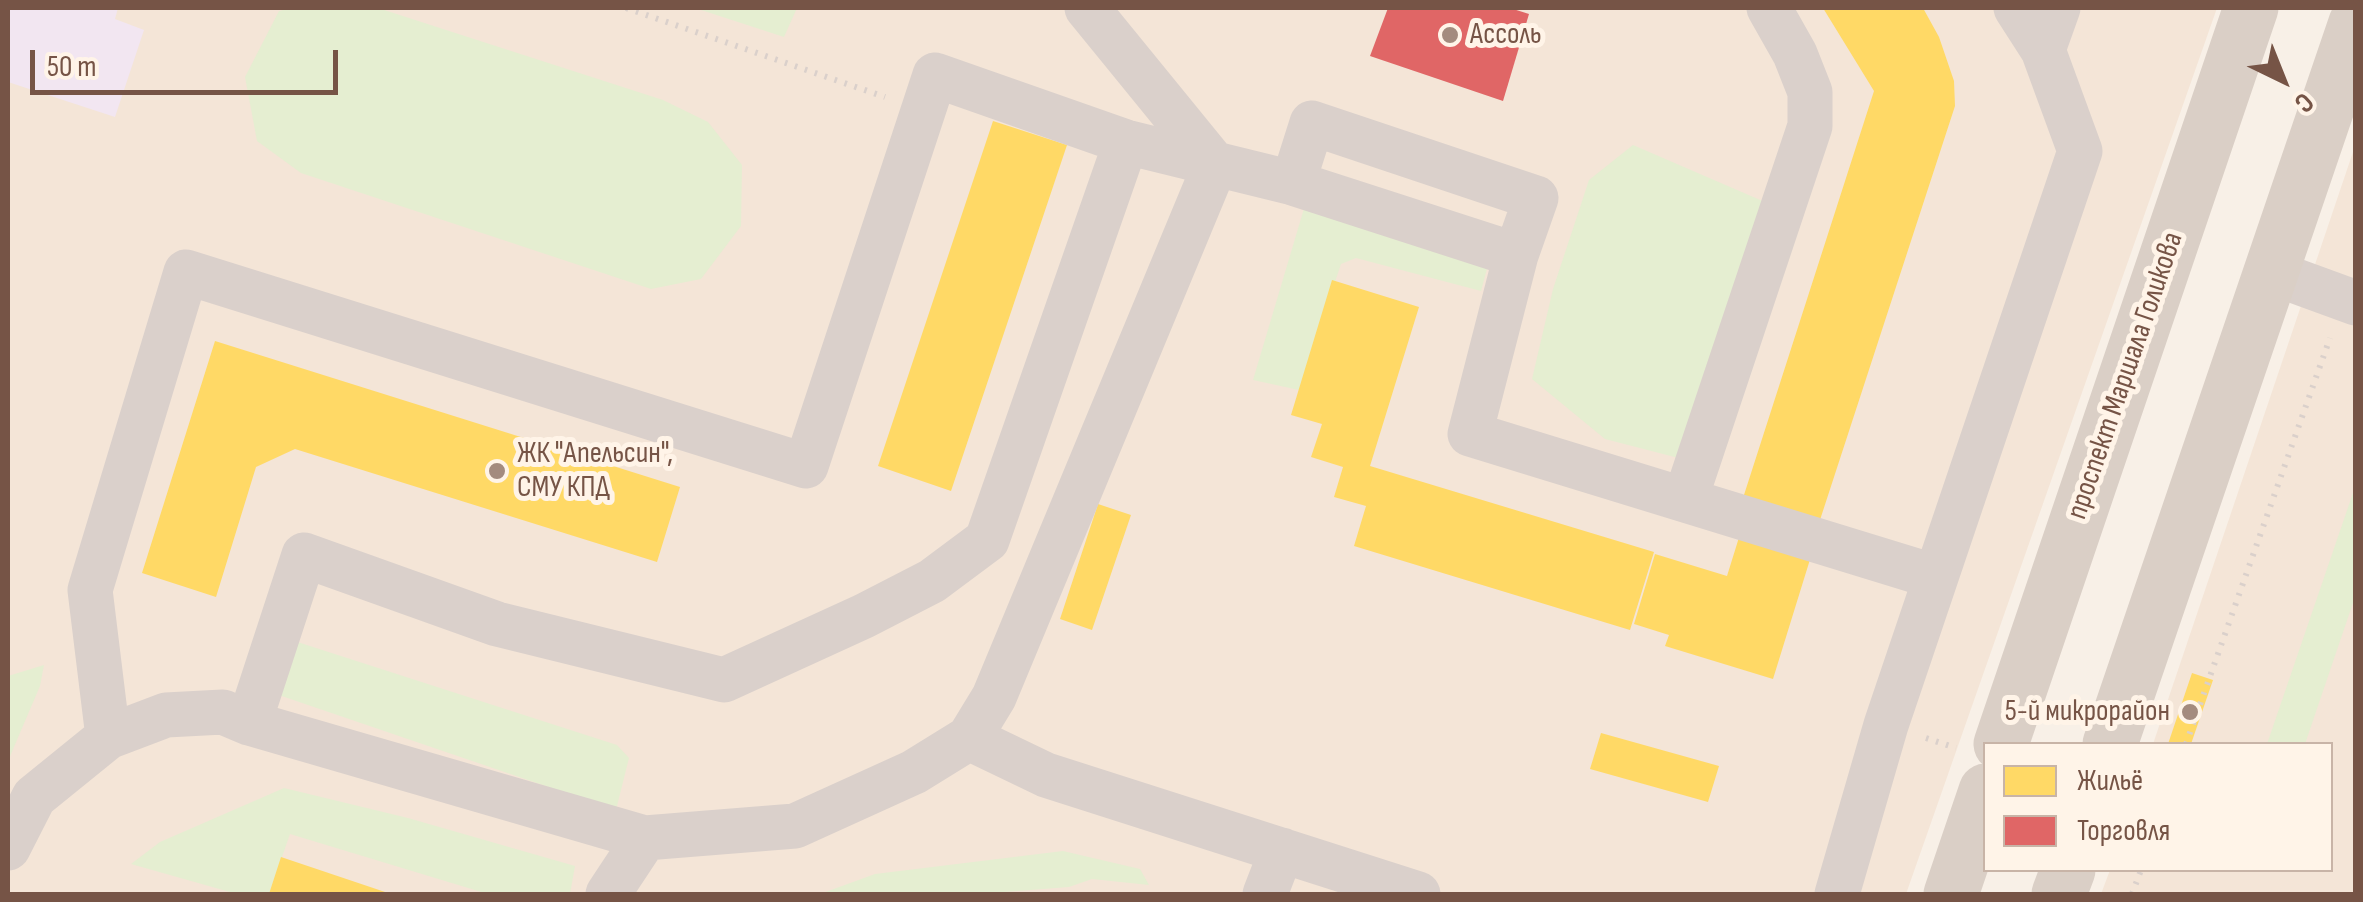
<!DOCTYPE html>
<html>
<head>
<meta charset="utf-8">
<style>
  body { margin:0 }
  #map { position:relative; width:2363px; height:902px; overflow:hidden; background:#f8f0e7; font-family:"Sofia Sans Condensed",sans-serif }
  canvas { display:block }
  .frame { position:absolute; inset:0; border:10px solid #765446; pointer-events:none }
  .legend { position:absolute; left:1983px; top:742px; width:350px; height:130px; box-sizing:border-box; background:#fff4e8; border:2px solid #c8b4a7; margin:0; padding:12px 18px; list-style:none; font-size:30px; color:#765446 }
  .legend li { display:flex; align-items:center; gap:20px; height:50px }
  .legend b { width:50px; border:2px solid #c8b4a7 }
  .north { position:absolute; left:2233px; top:30px; width:100px; height:100px; -webkit-text-stroke:8px #fff4e8; paint-order:stroke; rotate:137deg; font-size:28px; font-weight:700; line-height:40px; text-align:center; color:#765446 }
  .north::after { content:''; display:block; margin:auto; width:35px; height:45px; background:#765446; clip-path:polygon(50% 0,100% 100%,50% 72%,0 100%) }
  .scale { position:absolute; left:30px; top:50px; width:308px; height:45px; box-sizing:border-box; border:5px solid #765446; border-top:0; padding-left:12px; font-size:30px; line-height:35px; white-space:nowrap; color:#765446; -webkit-text-stroke:8px #fff4e8; paint-order:stroke }
</style>
</head>
<body>
<div id="map">
<canvas width="2363" height="902"></canvas>
<div class="frame"></div>
<ul class="legend">
<li><b style="height:28px;background:#ffd966"></b>Жильё</li>
<li><b style="height:28px;background:#e06666"></b>Торговля</li>
</ul>
<div class="north">С</div>
<div class="scale">50 m</div>
</div>
<script>
const c = document.querySelector('canvas').getContext('2d');
c.lineJoin = 'round';
function fill(path, color) {
  c.fillStyle = color;
  c.fill(path, 'evenodd');
}
function poly(rows) {
  const path = new Path2D();
  for (const r of rows) {
    path.moveTo(r[0], r[1]);
    for (let i = 2; i < r.length; i += 2) path.lineTo(r[i], r[i + 1]);
  }
  return path;
}
function stroke(path, color, width, dash) {
  c.strokeStyle = color;
  c.lineWidth = width;
  c.lineCap = dash ? 'butt' : 'round';
  c.setLineDash(dash || []);
  c.stroke(path);
}
function drawText(font, color, halo, rows, align = 'center') {
  c.font = font + ' "Sofia Sans Condensed",sans-serif';
  c.lineWidth = 10;
  c.setLineDash([]);
  c.textBaseline = 'middle';
  c.strokeStyle = halo;
  c.fillStyle = color;
  for (const [text, x, y, turn = 0] of rows) {
    c.save();
    c.translate(x, y);
    c.rotate((+turn || 0) * Math.PI / 180);
    c.textAlign = isNaN(turn) ? turn : align;
    if (halo) c.strokeText(text, 0, 0);
    c.fillText(text, 0, 0);
    c.restore();
  }
}
const residential = poly([
  [8,8,2217,8,1906,894,8,894],
  [2355,146,2355,894,2101,894,2110,870,2330,870,2330,744,2153,744]
]);
const education = poly([
  [8,8,118,8,115,19,144,30,115,117,8,82]
]);
const green = poly([
  [292,8,378,8,663,100,708,122,742,165,741,226,701,279,651,289,301,173,257,141,245,77,279,11],
  [695,8,797,8,784,37],
  [1633,145,1788,212,1694,462,1605,439,1532,379,1553,289,1589,180],
  [1308,195,1492,250,1481,291,1356,258,1341,264,1299,390,1253,380],
  [2355,487,2355,597,2305,744,2267,744],
  [282,637,617,745,629,758,616,810,264,690],
  [44,665,40,686,8,761,8,676],
  [284,788,408,818,575,866,570,894,488,894,290,834,269,894,237,894,131,864,160,842],
  [1063,851,1140,869,1149,885,1092,879,1069,887,979,894,820,894,875,874]
]);
const homes = poly([
  [1823,8,1923,8,1939,37,1954,81,1955,106,1819,523,1743,498,1874,91],
  [993,121,1067,145,951,491,878,466],
  [1332,280,1419,307,1370,466,1654,552,1630,630,1354,546,1366,506,1334,497,1343,467,1311,457,1322,424,1291,415],
  [215,341,680,487,657,562,295,449,256,467,216,597,142,573],
  [1098,504,1131,515,1092,630,1060,619],
  [1741,531,1812,553,1773,679,1665,646,1669,635,1634,624,1655,554,1727,576],
  [2192,673,2213,680,2191,744,2168,744],
  [1601,733,1719,766,1708,802,1590,769],
  [281,857,391,894,269,894]
]);
const shops = poly([
  [1388,8,1510,8,1529,14,1503,101,1370,56]
]);
const path = poly([
  [626,8,885,97],
  [1926,738,1956,748],
  [2186,744,2330,338],
  [2132,894,2141,870]
]);
const minor = poly([
  [2016,8,2043,50],
  [1516,255,1536,198,1312,123,1293,183,1516,255,1470,434,1936,577],
  [2271,272,2356,303],
  [1685,500,1810,126,1810,92,1795,54,1769,8],
  [249,723,304,555,497,624,724,680,864,616,932,581,987,540,1126,142],
  [108,737,90,590,186,272,806,466,935,75,1126,142,1293,183],
  [969,738,1046,775,1418,894],
  [8,848,34,797,108,737,166,715,223,712,249,723,645,838,795,826,914,772,969,738,994,697,1215,165,1087,8],
  [608,894,645,838],
  [1265,894,1282,850],
  [1837,894,1886,725,2080,151,2043,50,2058,8]
]);
const major = poly([
  [2001,744,2251,8],
  [2110,744,2356,23],
  [1951,894,1986,791],
  [2059,894,2068,870]
]);
const markers = [
  [1450,35,10,"#a48b7e"],
  [497,471,10,"#a48b7e"],
  [2190,712,10,"#a48b7e"]
];
const poiNames = [
  ["Ассоль",1470,35],
  ["ЖК \"Апельсин\",",517,454],
  ["СМУ КПД",517,488],
  ["5-й микрорайон",2170,712,"right"]
];
const streetNames = [
  ["проспект Маршала Голикова",2126,376,-71]
];
fill(residential, '#f4e5d7');
fill(education, '#f2e6f1');
fill(green, '#e5eed1');
fill(homes, '#ffd966');
fill(shops, '#e06666');
stroke(path, '#dad0cb', 6, [2.5, 8]);
stroke(minor, '#dad0cb', 45);
stroke(major, '#dacfc6', 55);
for (const [x, y, r, color] of markers) {
  const dot = new Path2D();
  dot.arc(x, y, r, 0, 2 * Math.PI);
  c.fillStyle = color;
  c.fill(dot);
  stroke(dot, '#fff4e8', 4);
}
drawText('30px', '#765446', '#fff4e8', poiNames, 'left');
drawText('30px', '#765446', '#fff4e8', streetNames);
</script>
</body>
</html>
